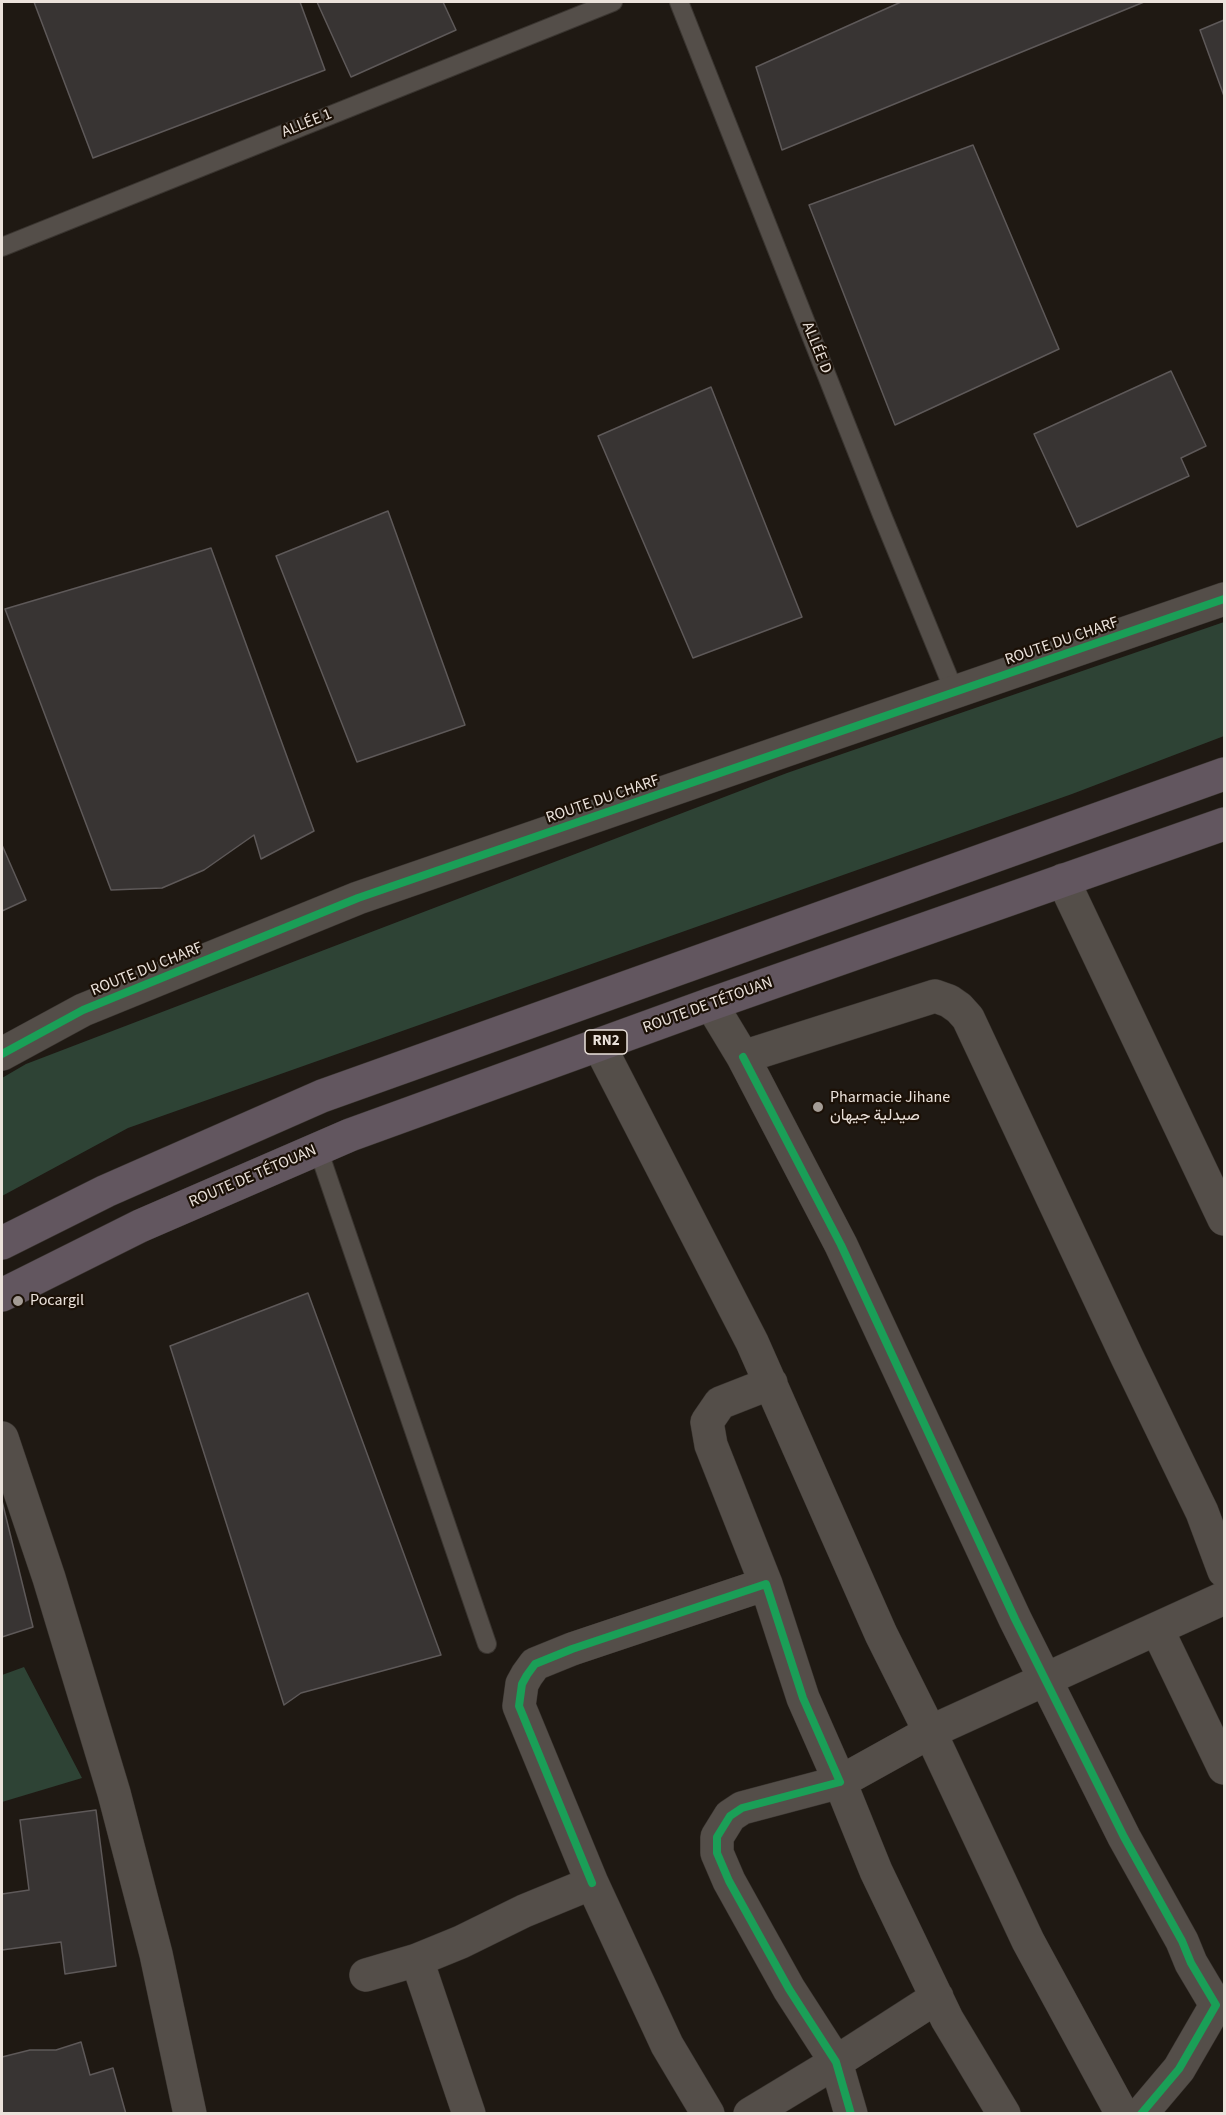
<!DOCTYPE html>
<html>
<head>
<meta charset="utf-8">
<style>
  body { margin:0 }
  #map { position:relative; width:1226px; height:2115px; overflow:hidden; background:#1f1913; font-family:"Source Sans 3",sans-serif }
  canvas { display:block }
  .frame { position:absolute; inset:0; border:3px solid #ebe2db; pointer-events:none }
</style>
</head>
<body>
<div id="map">
<canvas width="1226" height="2115"></canvas>
<div class="frame"></div>
</div>
<script>
const c = document.querySelector('canvas').getContext('2d');
c.lineJoin = 'round';
function fill(path, color) {
  c.fillStyle = color;
  c.fill(path, 'evenodd');
}
function poly(rows) {
  const path = new Path2D();
  for (const r of rows) {
    path.moveTo(r[0], r[1]);
    for (let i = 2; i < r.length; i += 2) path.lineTo(r[i], r[i + 1]);
  }
  return path;
}
function stroke(path, color, width, dash) {
  c.strokeStyle = color;
  c.lineWidth = width;
  c.lineCap = dash ? 'butt' : 'round';
  c.setLineDash(dash || []);
  c.stroke(path);
}
function drawText(font, color, halo, rows, align = 'center') {
  c.font = font + ' "Source Sans 3",Vazirmatn,sans-serif';
  c.lineWidth = 4.5;
  c.setLineDash([]);
  c.textBaseline = 'middle';
  c.strokeStyle = halo;
  c.fillStyle = color;
  for (const [text, x, y, turn = 0] of rows) {
    c.save();
    c.translate(x, y);
    c.rotate((+turn || 0) * Math.PI / 180);
    c.textAlign = isNaN(turn) ? turn : align;
    if (halo) c.strokeText(text, 0, 0);
    c.fillText(text, 0, 0);
    c.restore();
  }
}
const green = poly([
  [1224,622,1224,736,1072,794,128,1128,2,1196,2,1078,26,1064,787,773],
  [24,1667,82,1778,2,1802,2,1675]
]);
const building = poly([
  [34,2,300,2,325,70,93,158,34,2],
  [317,2,443,2,456,30,351,77,317,2],
  [901,2,1144,2,782,150,756,67,901,2],
  [1224,20,1224,96,1200,30,1224,20],
  [973,145,1059,349,895,425,809,205,973,145],
  [1171,371,1206,446,1181,458,1189,476,1077,527,1034,434,1171,371],
  [711,387,802,617,693,658,598,436,711,387],
  [388,511,465,725,357,762,276,556,388,511],
  [211,548,314,831,261,859,254,835,204,870,162,888,111,890,5,609,211,548],
  [2,845,26,900,2,911,2,845],
  [308,1293,441,1655,301,1693,284,1705,170,1346,308,1293],
  [2,1501,33,1627,2,1637,2,1501],
  [96,1810,116,1966,65,1974,61,1942,2,1950,2,1894,29,1890,20,1820,96,1810],
  [81,2042,90,2075,113,2068,126,2114,2,2114,2,2057,30,2050,56,2050,81,2042]
]);
const lane = poly([
  [679,2,882,515,955,693],
  [2,247,613,2],
  [318,1149,487,1644]
]);
const street = poly([
  [1063,880,1224,1219],
  [711,1004,743,1057,935,996,949,1001,959,1008,968,1018,1127,1357,1202,1512,1224,1571],
  [599,1045,752,1342,881,1634,930,1732,1028,1941,1122,2114],
  [743,1057,841,1245,1015,1619,1124,1837,1182,1941,1191,1963,1216,2005,1179,2069,1141,2114],
  [2,1438,49,1578,114,1793,156,1954,190,2114],
  [766,1584,711,1445,707,1422,720,1403,771,1383],
  [1157,1629,1224,1768],
  [592,1883,519,1706,522,1684,527,1675,535,1664,572,1649,766,1584,803,1698,840,1782,742,1808,730,1816,717,1837,717,1853,729,1881,789,1989,836,2062,851,2114],
  [417,1960,469,2114],
  [366,1975,417,1960,461,1942,524,1911,592,1883,667,2045,708,2114],
  [750,2114,836,2062,937,1997],
  [1004,2114,947,2019,876,1871,840,1782,930,1732,1224,1598]
]);
const secondary = poly([
  [2,1054,83,1010,358,898,1224,599]
]);
const highway = poly([
  [2,1243,106,1191,322,1096,1224,774],
  [2,1295,140,1226,350,1135,711,1004,1224,824]
]);
const cycleway = poly([
  [2,1054,83,1010,358,898,1224,599],
  [743,1057,841,1245,1015,1619,1124,1837,1182,1941,1191,1963,1216,2005,1179,2069,1141,2114],
  [592,1883,519,1706,522,1684,527,1675,535,1664,572,1649,766,1584,803,1698,840,1782,742,1808,730,1816,717,1837,717,1853,729,1881,789,1989,836,2062,851,2114]
]);
const markers = [
  [818,1107,6,"#a49c95"],
  [18,1301,6,"#a49c95"]
];
const shields = [
  [606,1042,42]
];
const shieldNames = [
  ["RN2",606,1042]
];
const streetNames = [
  ["ALLÉE 1",307,124,-22],
  ["ALLÉE D",816,348,68],
  ["ROUTE DU CHARF",1062,642,-19],
  ["ROUTE DU CHARF",603,800,-19],
  ["ROUTE DU CHARF",147,970,-22],
  ["ROUTE DE TÉTOUAN",708,1006,-20],
  ["ROUTE DE TÉTOUAN",253,1177,-23]
];
const poiNames = [
  ["Pharmacie Jihane",830,1098],
  ["صيدلية جيهان",830,1116],
  ["Pocargil",30,1301]
];
fill(green, '#2e4335');
fill(building, '#383433');
stroke(building, '#5e5959', 1.5);
stroke(lane, '#3a3530', 20);
stroke(street, '#3a3530', 34);
stroke(secondary, '#3a3530', 34);
stroke(highway, '#3a3530', 34);
stroke(lane, '#544e49', 18);
stroke(street, '#544e49', 33);
stroke(secondary, '#544e49', 33);
stroke(highway, '#62565f', 33);
stroke(cycleway, '#1a9f57', 8);
for (const [x, y, r, color] of markers) {
  const dot = new Path2D();
  dot.arc(x, y, r, 0, 2 * Math.PI);
  c.fillStyle = color;
  c.fill(dot);
  stroke(dot, '#1b1006', 2);
}
for (const [x, y, w] of shields) {
  const box = new Path2D();
  box.roundRect(x - w / 2, y - 12, w, 24, 4.5);
  c.fillStyle = '#1b1006';
  c.fill(box);
  stroke(box, '#ebe2db', 1.5);
}
drawText('bold 15px', '#ebe2db', null, shieldNames);
drawText('16px', '#ebe2db', '#1b1006', streetNames);
drawText('16px', '#ebe2db', '#1b1006', poiNames, 'left');
</script>
</body>
</html>
